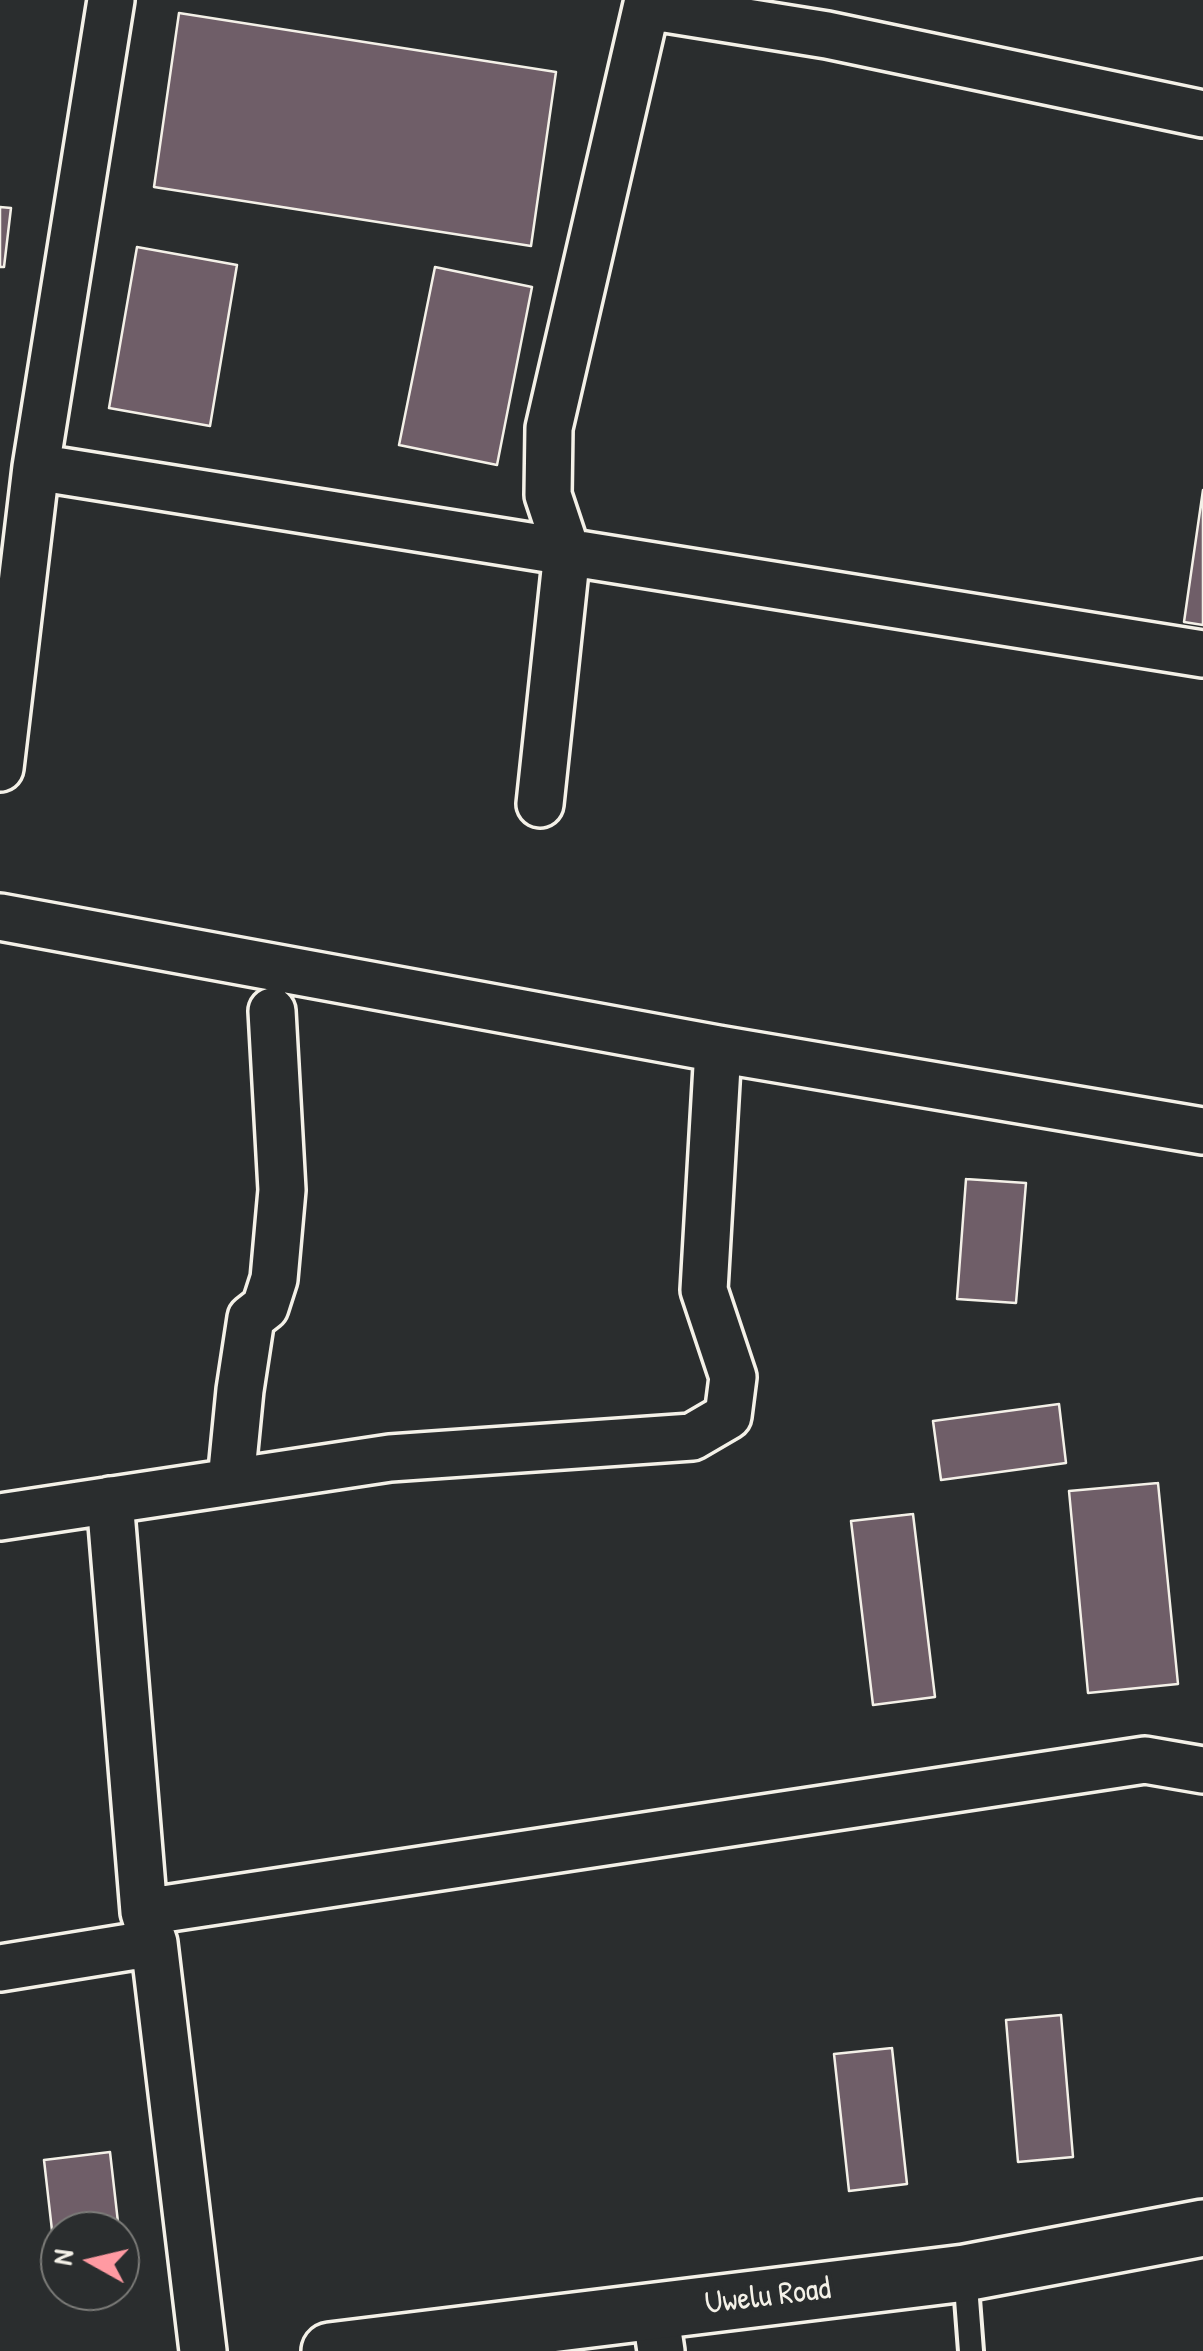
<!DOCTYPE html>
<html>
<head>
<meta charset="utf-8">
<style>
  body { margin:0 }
  #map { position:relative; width:1203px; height:2351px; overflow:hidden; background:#2a2d2e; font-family:"Patrick Hand",sans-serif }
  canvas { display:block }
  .north { position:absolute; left:40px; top:2211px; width:100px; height:100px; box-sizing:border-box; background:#2a2d2e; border:2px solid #7b7b78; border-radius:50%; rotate:278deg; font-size:28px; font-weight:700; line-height:40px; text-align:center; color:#f4f1e8 }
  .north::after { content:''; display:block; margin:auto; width:35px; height:45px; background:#ff9aa2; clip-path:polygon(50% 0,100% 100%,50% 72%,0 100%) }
</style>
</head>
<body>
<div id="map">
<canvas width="1203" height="2351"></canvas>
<div class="north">N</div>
</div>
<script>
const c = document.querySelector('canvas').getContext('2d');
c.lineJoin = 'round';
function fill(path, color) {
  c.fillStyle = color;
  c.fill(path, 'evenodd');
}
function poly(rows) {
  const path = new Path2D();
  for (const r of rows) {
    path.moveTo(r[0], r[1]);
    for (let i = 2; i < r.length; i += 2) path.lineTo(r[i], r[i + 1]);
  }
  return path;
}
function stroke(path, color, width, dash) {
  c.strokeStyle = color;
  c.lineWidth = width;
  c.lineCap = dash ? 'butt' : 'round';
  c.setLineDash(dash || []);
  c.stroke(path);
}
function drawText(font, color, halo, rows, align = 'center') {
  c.font = font + ' "Patrick Hand",sans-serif';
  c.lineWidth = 8;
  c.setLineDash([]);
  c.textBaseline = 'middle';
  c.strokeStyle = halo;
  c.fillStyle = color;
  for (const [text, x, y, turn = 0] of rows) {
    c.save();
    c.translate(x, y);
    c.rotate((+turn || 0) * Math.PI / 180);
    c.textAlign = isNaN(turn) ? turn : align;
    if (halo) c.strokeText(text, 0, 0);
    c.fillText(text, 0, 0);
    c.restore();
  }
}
const building = poly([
  [179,13,556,72,531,246,154,187,179,13],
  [0,207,11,208,4,267,0,267,0,207],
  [137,247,237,265,210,426,109,408,137,247],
  [435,267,532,287,497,465,399,445,435,267],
  [1203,490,1203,625,1184,622,1203,490],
  [966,1179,1026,1183,1016,1303,957,1299,966,1179],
  [1059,1404,1066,1463,941,1480,933,1421,1059,1404],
  [1158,1483,1178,1684,1088,1693,1069,1491,1158,1483],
  [913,1514,935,1697,873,1705,851,1521,913,1514],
  [1061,2015,1073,2157,1018,2162,1006,2020,1061,2015],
  [892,2048,907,2184,849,2191,834,2054,892,2048],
  [110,2152,119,2231,60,2231,60,2291,71,2291,59,2292,44,2160,110,2152]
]);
const lane = poly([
  [965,2273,971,2351]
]);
const street = poly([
  [647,6,827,35,1203,114],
  [36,467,1203,654],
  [0,768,36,467,111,0],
  [540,804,567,552,548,495,549,428,648,0],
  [0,917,718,1049,1203,1131],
  [231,1481,240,1390,251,1318,265,1307,274,1279,282,1190,272,1011],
  [110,1500,144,1912,154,1943,203,2351],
  [0,1517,390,1458,692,1437,728,1416,733,1377,704,1290,718,1049],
  [144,1912,1145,1760,1203,1770],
  [0,1968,154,1943],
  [655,2311,661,2351]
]);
const secondary = poly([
  [330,2351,965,2273,1203,2228]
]);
const streetNames = [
  ["Uwelu Road",768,2297,-7]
];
fill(building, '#6f5e68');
stroke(building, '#f4f1e8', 2.5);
stroke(lane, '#f4f1e8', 30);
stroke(street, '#f4f1e8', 52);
stroke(secondary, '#f4f1e8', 62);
stroke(lane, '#2a2d2e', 22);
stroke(street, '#2a2d2e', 45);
stroke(secondary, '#2a2d2e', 55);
drawText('32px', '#f4f1e8', '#2a2d2e', streetNames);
</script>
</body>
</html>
